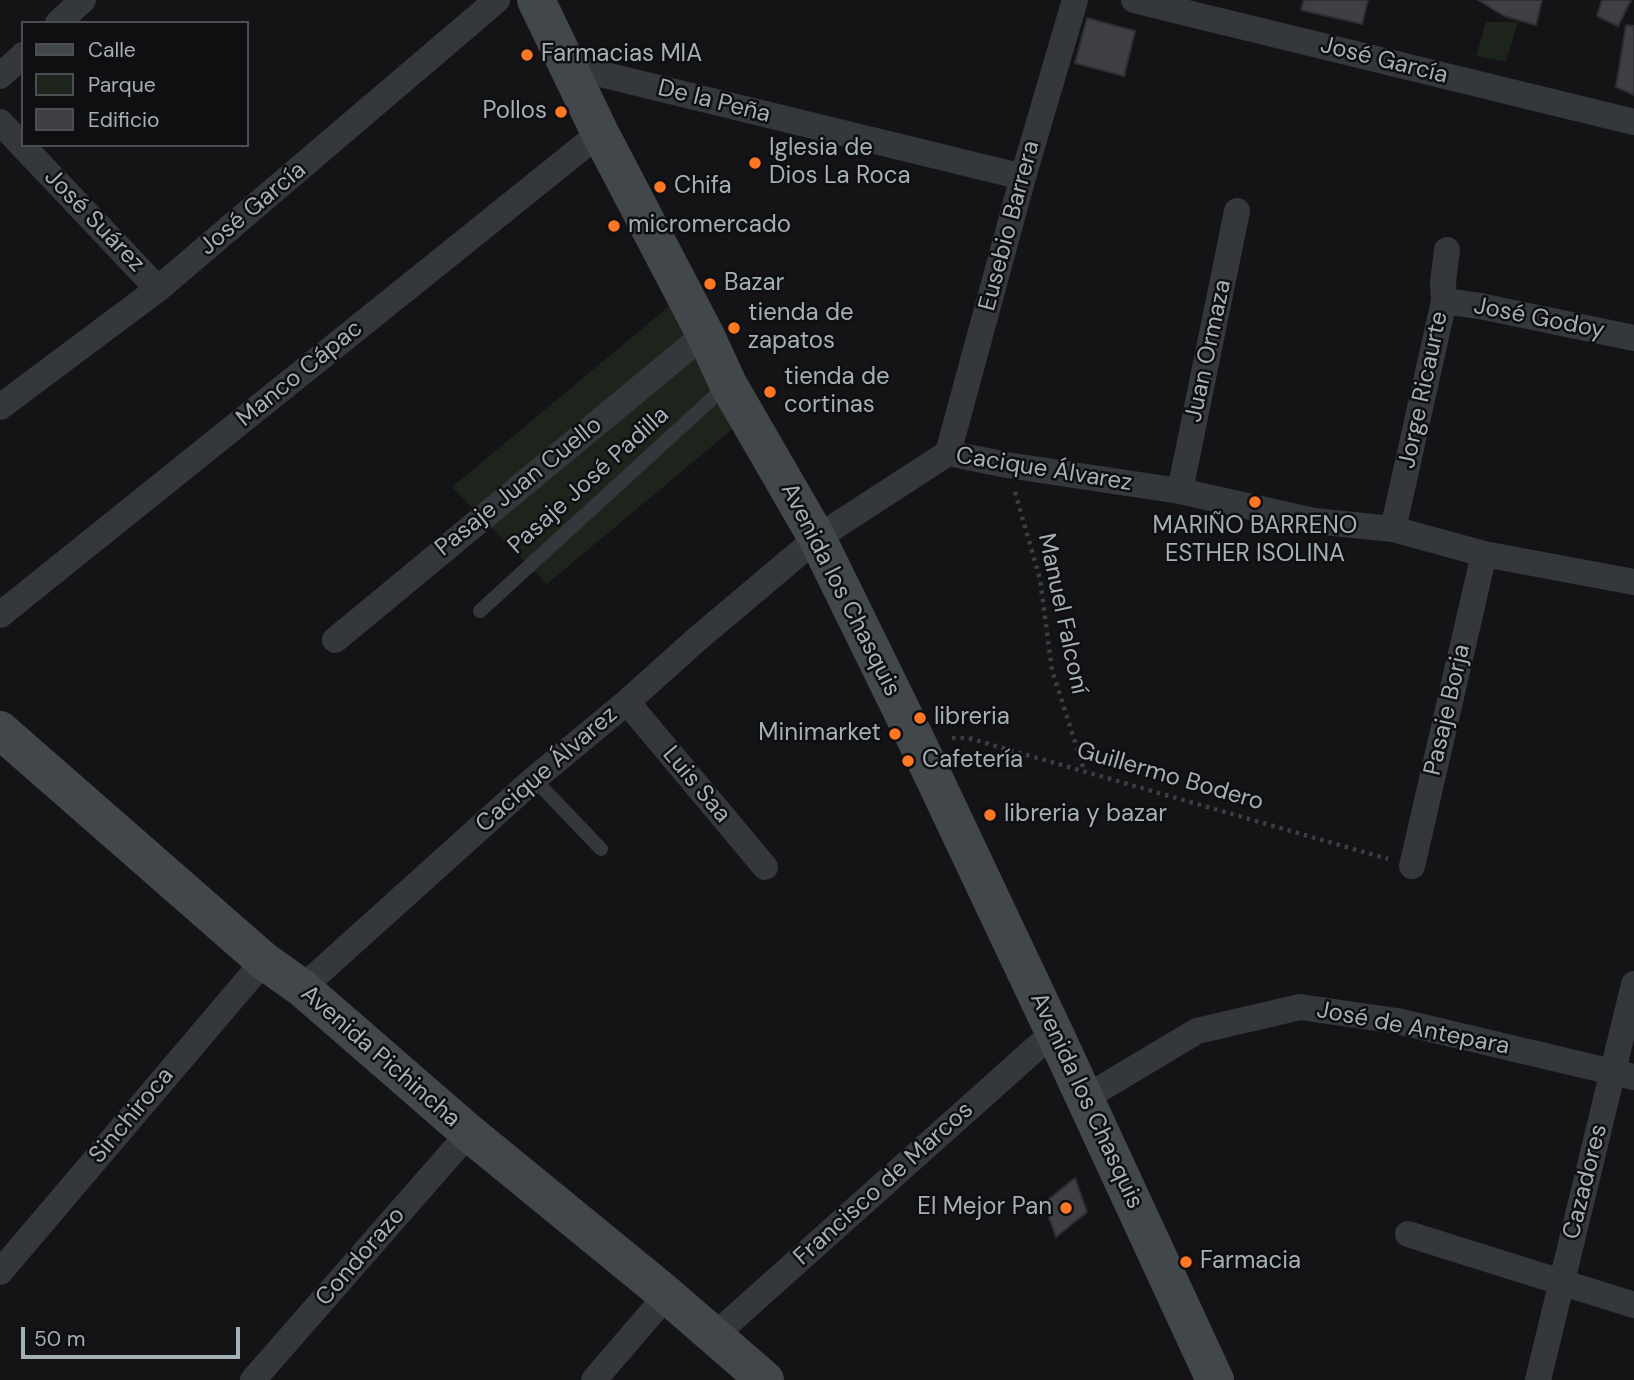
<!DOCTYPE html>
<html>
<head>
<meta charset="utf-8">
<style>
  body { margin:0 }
  #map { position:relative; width:1634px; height:1380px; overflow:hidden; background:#141416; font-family:"DM Sans",sans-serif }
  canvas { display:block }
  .legend { position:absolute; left:21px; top:21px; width:228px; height:126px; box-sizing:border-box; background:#0f0f11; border:2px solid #4b4f53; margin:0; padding:9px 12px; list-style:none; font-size:21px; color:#a4afb7 }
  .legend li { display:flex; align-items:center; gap:14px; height:35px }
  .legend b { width:35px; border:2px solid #4b4f53 }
  .scale { position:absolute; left:21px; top:1327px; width:219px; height:32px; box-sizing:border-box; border:4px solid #a4afb7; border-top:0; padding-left:9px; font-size:21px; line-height:24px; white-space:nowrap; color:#a4afb7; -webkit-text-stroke:5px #0f0f11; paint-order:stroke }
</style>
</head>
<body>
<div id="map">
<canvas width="1634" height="1380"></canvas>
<ul class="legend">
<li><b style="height:9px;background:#42474b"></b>Calle</li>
<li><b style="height:19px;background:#1d241c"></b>Parque</li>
<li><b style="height:19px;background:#3e4043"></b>Edificio</li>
</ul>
<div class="scale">50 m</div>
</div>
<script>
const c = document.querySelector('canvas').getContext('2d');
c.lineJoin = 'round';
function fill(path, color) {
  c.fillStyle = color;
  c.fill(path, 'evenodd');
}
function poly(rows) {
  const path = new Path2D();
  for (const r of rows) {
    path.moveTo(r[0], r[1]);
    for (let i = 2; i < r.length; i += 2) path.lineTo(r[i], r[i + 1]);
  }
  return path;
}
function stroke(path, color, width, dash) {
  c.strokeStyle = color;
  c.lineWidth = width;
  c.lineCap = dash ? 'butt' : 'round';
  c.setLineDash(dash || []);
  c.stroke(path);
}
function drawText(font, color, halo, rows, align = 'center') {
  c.font = font + ' "DM Sans",sans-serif';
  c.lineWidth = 5;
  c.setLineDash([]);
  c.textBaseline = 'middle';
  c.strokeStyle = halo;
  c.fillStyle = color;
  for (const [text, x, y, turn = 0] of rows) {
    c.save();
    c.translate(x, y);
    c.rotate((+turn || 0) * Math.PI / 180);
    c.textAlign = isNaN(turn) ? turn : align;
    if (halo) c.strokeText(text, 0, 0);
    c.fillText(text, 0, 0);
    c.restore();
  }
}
const green = poly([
  [1486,22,1518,22,1506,62,1476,56],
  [673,303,742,421,547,584,452,487]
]);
const building = poly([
  [1304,0,1368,0,1362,24,1301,10,1304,0],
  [1478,0,1542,0,1536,25,1504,16,1478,0],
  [1602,0,1631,0,1618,26,1597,16,1602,0],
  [1087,18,1135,31,1124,76,1075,63,1087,18],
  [1626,25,1634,26,1634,95,1616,87,1626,25],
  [1075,1178,1087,1212,1056,1237,1044,1203,1075,1178]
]);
const path = poly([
  [1015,492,1040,579,1052,670,1084,770],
  [952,738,968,738,1388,859]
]);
const service = poly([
  [480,611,727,385],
  [534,779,601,849]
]);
const minor = poly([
  [1134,0,1634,122],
  [58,23,83,0],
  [568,66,1023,177],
  [0,76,23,55],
  [0,122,158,289],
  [1444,301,1480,306,1634,338],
  [0,407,158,289,497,0],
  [948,453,1023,177,1075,0],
  [1180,491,1237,211],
  [1393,529,1444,301,1443,282,1447,250],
  [0,615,600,133],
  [335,640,705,334],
  [627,702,765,867],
  [1412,866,1484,554],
  [302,988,534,779,627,702,696,640,817,538,948,453,1007,465,1180,491,1314,521,1393,529,1484,554,1634,582],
  [1085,1098,1197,1031,1300,1007,1397,1021,1634,1077],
  [1408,1234,1634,1305],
  [0,1272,264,961],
  [715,1335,1054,1032],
  [253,1380,469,1133],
  [594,1380,667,1295],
  [1538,1380,1634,984]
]);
const secondary = poly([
  [536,0,600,133,705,334,728,384,817,538,916,740,1054,1032,1215,1380],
  [0,730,264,961,302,988,469,1133,667,1295,765,1380]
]);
const markers = [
  [527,55,7,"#ff7623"],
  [561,112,7,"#ff7623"],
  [755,163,7,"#ff7623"],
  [660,187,7,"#ff7623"],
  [614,226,7,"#ff7623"],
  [710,284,7,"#ff7623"],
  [734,328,7,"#ff7623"],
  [770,392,7,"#ff7623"],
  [1255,502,7,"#ff7623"],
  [920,718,7,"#ff7623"],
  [895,734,7,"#ff7623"],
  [908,761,7,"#ff7623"],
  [990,815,7,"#ff7623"],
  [1066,1208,7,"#ff7623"],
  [1186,1262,7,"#ff7623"]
];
const poiNames = [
  ["Farmacias MIA",541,55],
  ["Pollos",547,112,"right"],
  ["Iglesia de",769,149],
  ["Dios La Roca",769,177],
  ["Chifa",674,187],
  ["micromercado",628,226],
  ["Bazar",724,284],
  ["tienda de",748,314],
  ["zapatos",748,342],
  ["tienda de",784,378],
  ["cortinas",784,406],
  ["MARIÑO BARRENO",1255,527,"center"],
  ["ESTHER ISOLINA",1255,555,"center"],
  ["libreria",934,718],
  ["Minimarket",881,734,"right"],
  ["Cafetería",922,761],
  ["libreria y bazar",1004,815],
  ["El Mejor Pan",1052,1208,"right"],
  ["Farmacia",1200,1262]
];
const streetNames = [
  ["José García",1384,61,14],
  ["De la Peña",714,102,14],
  ["José García",253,209,-40],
  ["José Suárez",94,221,46],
  ["Eusebio Barrera",1010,226,-75],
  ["José Godoy",1539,319,11],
  ["Juan Ormaza",1209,351,-78],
  ["Manco Cápac",300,374,-39],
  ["Jorge Ricaurte",1424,390,-78],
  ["Cacique Álvarez",1044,470,9],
  ["Pasaje José Padilla",589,481,-42],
  ["Pasaje Juan Cuello",519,487,-39],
  ["Avenida los Chasquis",840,590,63],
  ["Manuel Falconí",1062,614,78],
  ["Pasaje Borja",1448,710,-77],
  ["Cacique Álvarez",547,770,-41],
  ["Guillermo Bodero",1170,777,16],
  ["Luis Saa",696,785,50],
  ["José de Antepara",1413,1029,11],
  ["Avenida Pichincha",380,1057,41],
  ["Avenida los Chasquis",1086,1101,65],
  ["Sinchiroca",132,1116,-50],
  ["Cazadores",1586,1182,-76],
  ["Francisco de Marcos",884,1184,-42],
  ["Condorazo",361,1257,-49]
];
fill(green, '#1d241c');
fill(building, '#3e4043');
stroke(building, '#2e2f32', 2);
stroke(path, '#3a3f42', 4.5, [3.5, 5]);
stroke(service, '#34373b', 14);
stroke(minor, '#34373b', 26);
stroke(secondary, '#42474b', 38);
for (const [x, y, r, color] of markers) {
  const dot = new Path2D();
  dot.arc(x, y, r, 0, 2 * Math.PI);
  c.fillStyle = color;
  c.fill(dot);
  stroke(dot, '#0f0f11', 2.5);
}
drawText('24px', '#a4afb7', '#0f0f11', poiNames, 'left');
drawText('24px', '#a4afb7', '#0f0f11', streetNames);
</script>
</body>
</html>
